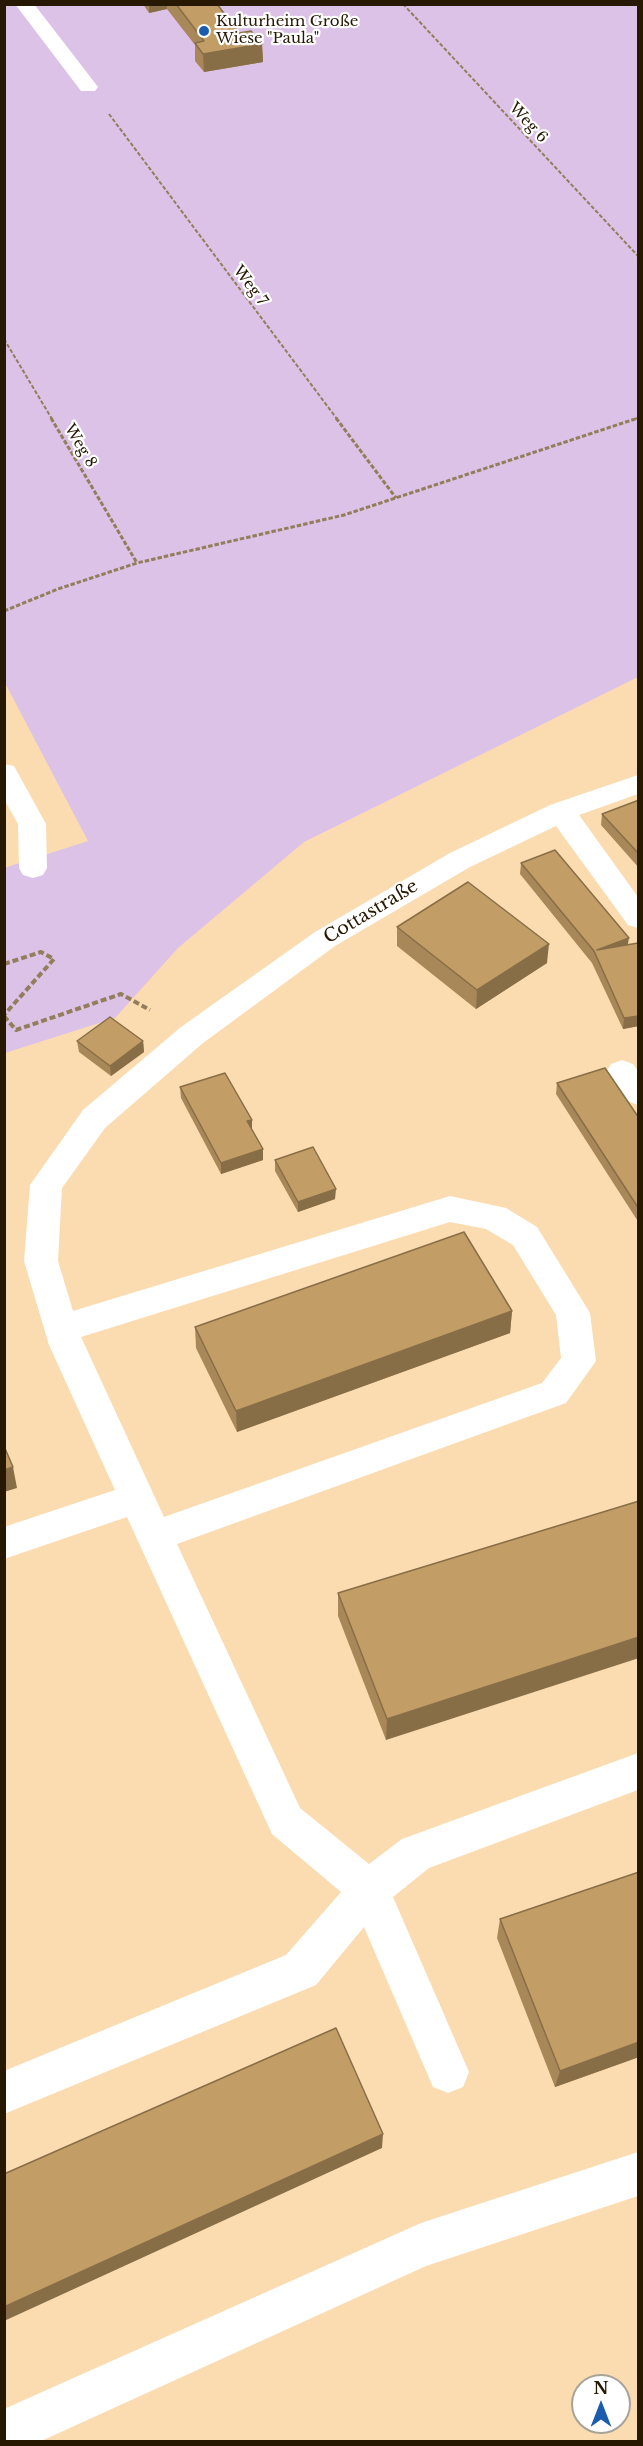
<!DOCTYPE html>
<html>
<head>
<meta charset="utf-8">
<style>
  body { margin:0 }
  #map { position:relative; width:643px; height:2446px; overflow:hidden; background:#fbdcb1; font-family:"Libre Baskerville",serif }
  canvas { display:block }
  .frame { position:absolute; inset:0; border:6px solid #261801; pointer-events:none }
  .north { position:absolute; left:571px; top:2374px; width:60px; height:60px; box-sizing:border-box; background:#fff; border:2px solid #a8a399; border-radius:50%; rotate:0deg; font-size:16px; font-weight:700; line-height:24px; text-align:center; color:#261801 }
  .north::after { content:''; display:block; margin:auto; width:21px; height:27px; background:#1a5cad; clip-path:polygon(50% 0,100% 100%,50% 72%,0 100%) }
</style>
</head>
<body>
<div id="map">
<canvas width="643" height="2446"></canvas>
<div class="frame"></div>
<div class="north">N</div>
</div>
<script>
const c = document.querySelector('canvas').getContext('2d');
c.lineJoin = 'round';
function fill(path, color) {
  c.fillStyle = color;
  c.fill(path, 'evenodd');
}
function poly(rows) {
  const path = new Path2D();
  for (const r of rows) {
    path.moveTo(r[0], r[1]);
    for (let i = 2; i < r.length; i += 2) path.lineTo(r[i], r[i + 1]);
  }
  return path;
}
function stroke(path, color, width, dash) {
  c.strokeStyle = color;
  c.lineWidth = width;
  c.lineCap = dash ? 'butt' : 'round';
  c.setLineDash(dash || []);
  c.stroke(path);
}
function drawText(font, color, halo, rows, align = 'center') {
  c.font = font + ' "Libre Baskerville",serif';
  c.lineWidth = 4.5;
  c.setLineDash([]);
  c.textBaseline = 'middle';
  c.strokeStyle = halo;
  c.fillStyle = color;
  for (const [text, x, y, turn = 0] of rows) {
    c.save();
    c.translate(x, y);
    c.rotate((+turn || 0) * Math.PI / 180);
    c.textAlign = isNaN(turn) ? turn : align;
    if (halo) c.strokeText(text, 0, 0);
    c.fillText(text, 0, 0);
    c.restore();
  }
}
const green = poly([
  [5,5,638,5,638,677,304,842,178,948,115,1018,5,1053,4,868,88,841,5,683]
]);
const pathFar2 = poly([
  [403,4,638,256],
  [109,114,337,419],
  [4,339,52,419],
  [635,419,638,418]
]);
const pathFar1 = poly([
  [51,418,137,563],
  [336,418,396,498],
  [4,611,58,589,137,563,344,515,638,418]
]);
const path = poly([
  [4,964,41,952,54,959,4,1015],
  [4,1016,16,1030,121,994,150,1010]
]);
const minor = poly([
  [15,4,34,4,95,83,98,87,95,91,81,91,15,4],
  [4,764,14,766,46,824,47,868,43,875,33,878,23,875,19,868,18,824,4,799,4,764],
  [638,775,638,794,579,815,638,897,638,928,628,925,556,826,470,867,335,946,203,1043,105,1128,62,1188,58,1261,73,1311,450,1196,506,1208,537,1227,590,1313,596,1361,566,1403,177,1544,300,1808,369,1864,402,1839,638,1753,638,1790,429,1868,393,1897,469,2072,463,2087,448,2093,433,2087,364,1927,316,1985,4,2114,4,2071,286,1955,341,1892,272,1834,127,1517,4,1559,4,1527,115,1490,49,1345,24,1261,30,1185,83,1110,181,1027,315,932,450,853,550,805,638,775],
  [450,1222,486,1229,513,1245,556,1315,561,1358,542,1383,164,1517,81,1337,450,1222],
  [622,1060,633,1064,638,1071,638,1105,627,1101,606,1072,611,1064,622,1060],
  [638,2152,638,2196,426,2266,39,2442,4,2442,4,2409,421,2223,638,2152]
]);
const wall = poly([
  [143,4,217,4,239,33,262,44,263,62,204,72,195,61,195,45,167,9,149,13],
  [639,800,639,868,601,825,602,814],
  [521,863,628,945,639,945,639,1026,623,1029,592,963,520,874],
  [397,927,547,963,476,1009,397,946],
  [77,1041,143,1041,144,1052,111,1076,79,1052],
  [557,1083,639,1118,639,1223,556,1094],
  [180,1087,252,1129,263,1149,263,1160,221,1174,181,1098],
  [275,1160,335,1199,298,1212,275,1171],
  [512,1311,510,1333,237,1432,196,1348,195,1327],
  [639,1501,386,1740,338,1616,338,1593],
  [639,1872,639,2057,555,2087,497,1938,500,1919]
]);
const shadedWall = poly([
  [149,4,167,4,167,9,149,13],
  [262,44,263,62,204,72,203,54],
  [629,938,627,949,597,950],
  [549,944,547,963,476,1009,477,990],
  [639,1016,639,1026,623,1029,624,1018],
  [143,1041,144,1052,111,1076,110,1066],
  [252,1120,252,1130,247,1121],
  [263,1149,263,1160,221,1174,221,1163],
  [336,1189,335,1199,298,1212,298,1202],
  [512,1311,510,1333,237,1432,236,1411],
  [13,1467,17,1488,4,1492,4,1470],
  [639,1637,639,1658,386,1740,387,1719],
  [639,2042,639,2057,555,2087,560,2071],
  [383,2134,382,2148,4,2321,4,2307]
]);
const building = poly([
  [176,4,217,4,239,33,251,31,262,44,203,54,195,43,204,41,176,4],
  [639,800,639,854,602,814,639,800],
  [555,850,629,938,597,950,638,943,639,1016,624,1018,594,951,521,863,555,850],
  [468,882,549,944,477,990,397,927,468,882],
  [110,1017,143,1041,110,1066,77,1041,110,1017],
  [605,1068,639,1118,639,1209,557,1083,605,1068],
  [225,1073,252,1120,247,1121,263,1149,221,1163,180,1087,225,1073],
  [313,1147,336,1189,298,1202,275,1160,313,1147],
  [464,1232,512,1311,236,1411,195,1327,464,1232],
  [4,1446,13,1467,4,1470,4,1446],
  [639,1501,639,1637,387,1719,338,1593,639,1501],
  [639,1872,639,2042,560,2071,500,1919,639,1872],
  [336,2028,383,2134,4,2307,4,2174,336,2028]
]);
const markers = [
  [204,31,6,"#1a5cad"]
];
const farPoinames = [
  ["Kulturheim Große",216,22],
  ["Wiese \"Paula\"",216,39]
];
const farStreetnames = [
  ["Weg 6",528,123,47],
  ["Weg 7",250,286,53],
  ["Weg 8",80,446,59]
];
const streetNames = [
  ["Cottastraße",371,912,-31]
];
fill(green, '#dbc2e6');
stroke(pathFar2, '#937d5b', 2, [4, 2]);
stroke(pathFar1, '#937d5b', 3, [4.5, 2]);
stroke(path, '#937d5b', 4, [6, 3]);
fill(minor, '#fff');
fill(wall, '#a88758');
fill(shadedWall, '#886e47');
fill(building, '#c39d66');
stroke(building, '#886e47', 1.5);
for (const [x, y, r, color] of markers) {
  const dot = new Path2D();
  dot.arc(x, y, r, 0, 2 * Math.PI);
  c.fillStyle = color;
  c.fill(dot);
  stroke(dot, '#fff', 2);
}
drawText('15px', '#261801', '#fff', farPoinames, 'left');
drawText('15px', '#261801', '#fff', farStreetnames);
drawText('18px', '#261801', '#fff', streetNames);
</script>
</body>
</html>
